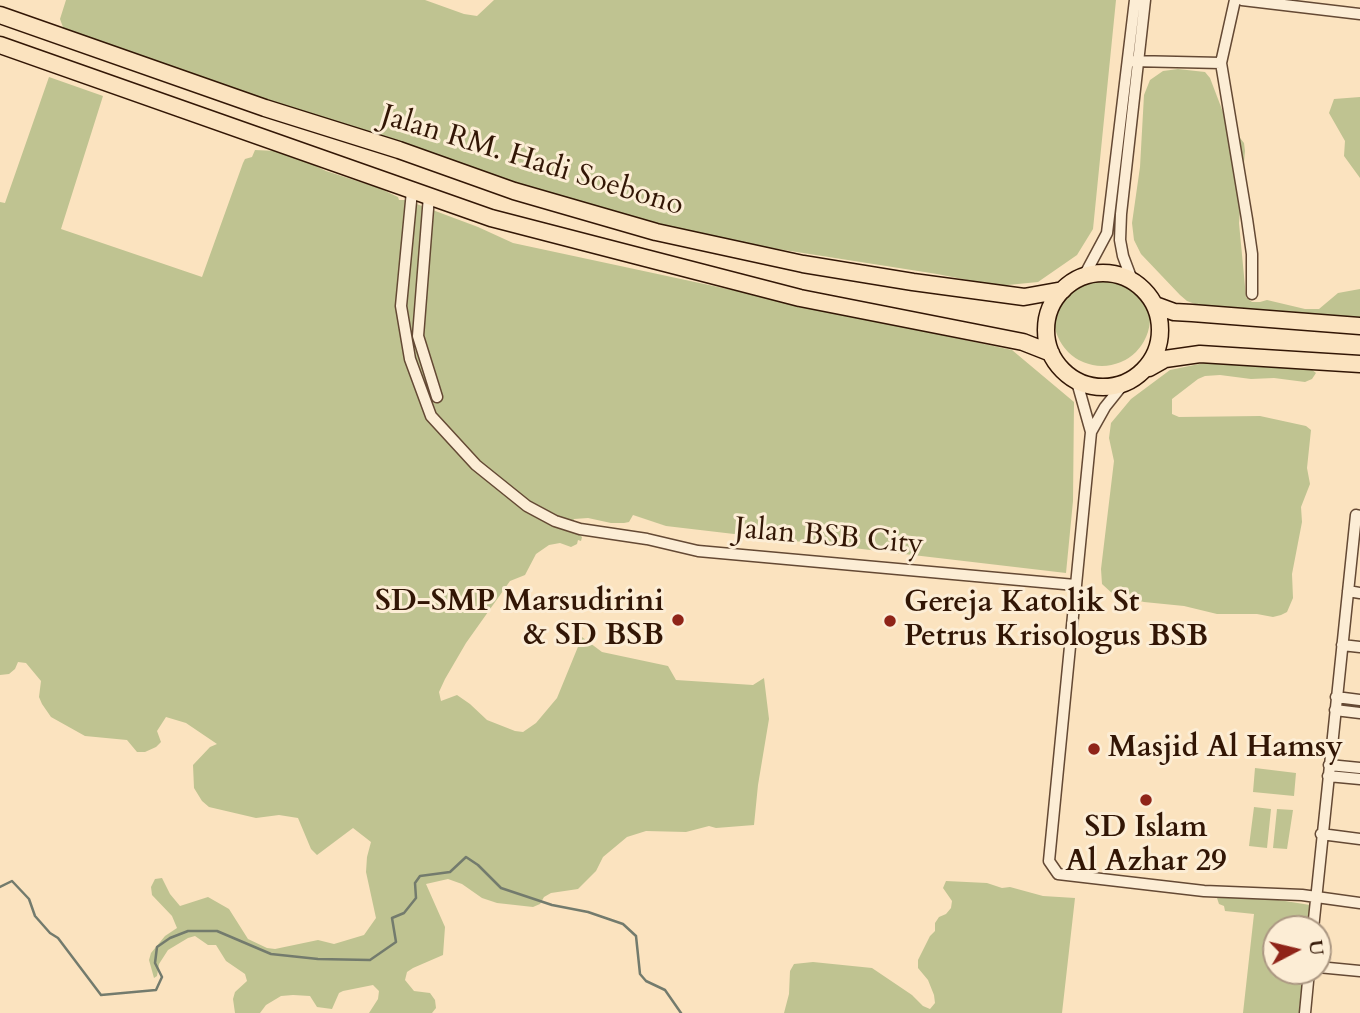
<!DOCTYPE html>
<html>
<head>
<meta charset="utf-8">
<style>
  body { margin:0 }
  #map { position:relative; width:1360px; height:1013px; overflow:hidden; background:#fbe3bf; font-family:Cardo,serif }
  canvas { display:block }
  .north { position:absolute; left:1262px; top:915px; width:70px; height:70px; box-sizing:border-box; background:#fcedd5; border:2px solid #ab9782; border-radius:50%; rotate:83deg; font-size:19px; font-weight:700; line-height:28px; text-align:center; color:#321605 }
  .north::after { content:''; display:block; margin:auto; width:24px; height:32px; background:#8f2418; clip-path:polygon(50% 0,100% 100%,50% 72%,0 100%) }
</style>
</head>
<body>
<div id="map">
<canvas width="1360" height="1013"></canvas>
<div class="north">U</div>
</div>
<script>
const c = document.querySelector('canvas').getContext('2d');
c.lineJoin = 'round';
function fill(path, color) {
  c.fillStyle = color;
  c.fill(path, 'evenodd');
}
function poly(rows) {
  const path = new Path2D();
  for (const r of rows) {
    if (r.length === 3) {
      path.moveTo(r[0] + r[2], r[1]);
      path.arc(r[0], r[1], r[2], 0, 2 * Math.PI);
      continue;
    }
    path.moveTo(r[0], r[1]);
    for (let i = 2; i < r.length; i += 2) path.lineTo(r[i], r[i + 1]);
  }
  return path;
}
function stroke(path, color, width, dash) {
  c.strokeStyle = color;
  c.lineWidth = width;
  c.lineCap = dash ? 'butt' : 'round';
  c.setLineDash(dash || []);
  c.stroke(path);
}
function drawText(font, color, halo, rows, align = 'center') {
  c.font = font + ' Cardo,serif';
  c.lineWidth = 6;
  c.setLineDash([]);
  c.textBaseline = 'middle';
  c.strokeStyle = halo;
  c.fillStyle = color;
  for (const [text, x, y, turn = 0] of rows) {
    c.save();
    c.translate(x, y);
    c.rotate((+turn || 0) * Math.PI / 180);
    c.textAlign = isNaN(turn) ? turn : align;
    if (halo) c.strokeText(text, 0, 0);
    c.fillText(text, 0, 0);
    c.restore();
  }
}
const green = poly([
  [66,0,425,0,464,14,477,16,494,0,1116,0,1093,229,1077,255,1038,282,998,286,937,274,765,247,652,222,512,184,258,99,222,84,189,75,163,63,146,59,104,42,95,42,64,30,60,19],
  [1178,69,1205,72,1210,78,1226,120,1244,143,1245,151,1239,223,1246,297,1252,302,1260,302,1267,300,1305,309,1319,309,1338,293,1360,289,1360,322,1203,307,1187,301,1180,295,1141,254,1134,240,1132,223,1140,167,1144,95,1150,80,1163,71],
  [49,77,103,96,61,229,202,277,243,163,245,159,252,157,255,150,276,151,312,164,326,171,379,188,398,197,399,200,406,200,478,227,513,243,1012,350,1074,402,1073,501,1066,573,666,526,633,515,629,522,624,523,611,523,588,518,574,519,571,526,582,537,581,541,578,540,577,544,571,547,560,543,549,545,536,554,525,575,510,581,466,643,445,679,439,692,441,701,457,695,470,704,487,720,515,731,523,732,536,723,557,698,582,637,602,652,668,666,676,680,753,685,764,678,769,719,758,785,754,825,716,828,709,826,686,832,646,831,627,837,603,857,596,871,578,889,551,893,544,897,540,904,533,907,497,903,482,898,462,884,448,879,426,884,445,927,443,955,413,968,407,972,405,980,414,991,430,993,435,1000,436,1008,432,1013,369,1013,378,999,379,991,373,985,343,991,339,993,332,1009,317,1007,310,996,293,995,281,996,266,1005,260,1013,235,1013,233,999,235,992,247,981,245,974,226,961,216,945,208,945,195,936,188,938,168,950,159,964,157,976,154,978,149,960,151,953,165,936,177,928,172,916,152,895,151,887,155,879,162,878,170,894,180,906,208,897,229,909,248,939,267,948,275,949,318,940,334,944,364,935,376,918,366,872,367,857,371,842,353,828,317,855,311,849,298,818,279,815,256,818,209,807,202,801,194,788,193,765,210,747,217,744,186,723,166,717,157,731,161,742,156,747,145,752,137,752,127,740,85,736,51,717,42,704,39,697,41,681,26,663,18,662,15,669,9,674,0,675,0,202,5,203],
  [1360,97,1360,178,1344,156,1345,141,1329,113,1334,99],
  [1102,318,48],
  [1209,362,1310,368,1316,373,1312,379,1305,382,1274,378,1251,379,1220,375,1205,376,1198,379,1172,399,1172,414,1179,417,1260,416,1306,426,1311,430,1307,468,1310,484,1301,507,1302,522,1292,574,1293,598,1287,612,1281,615,1273,617,1257,614,1217,614,1184,606,1144,602,1114,595,1102,584,1101,569,1114,461,1109,438,1111,423,1131,399,1170,370],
  [1255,768,1296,773,1294,796,1253,792],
  [1254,807,1271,809,1267,848,1249,846],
  [1277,809,1293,810,1287,849,1273,848],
  [946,881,987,883,1002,888,1010,887,1043,896,1075,898,1062,1013,784,1013,789,994,790,971,794,964,813,962,872,968,912,995,923,1006,930,1009,935,1003,934,995,928,980,918,968,918,960,930,936,935,931,935,923,939,917,946,914,951,908,952,901,943,888],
  [1222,897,1260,897,1310,905,1307,929,1276,929,1276,971,1303,971,1299,1013,1243,1013,1254,914,1225,911,1224,906,1219,904,1217,898]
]);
const stream = poly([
  [0,887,12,881,29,899,35,916,50,933,58,938,101,995,156,990,162,977,155,963,157,947,170,938,188,931,217,931,271,954,318,959,370,960,396,942,392,918,404,913,416,898,415,883,420,876,450,872,466,857,478,865,501,888,552,905,588,912,623,924,636,936,640,974,646,981,665,990,681,1013]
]);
const minor = poly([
  [1242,0,1360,14],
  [1132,61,1221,63,1235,0],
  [1221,63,1247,219,1252,254,1252,294],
  [412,191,401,306,410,359,431,416,476,465,527,506,555,521,580,529,647,539,698,551,1075,585],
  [429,196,418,336,437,397],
  [1084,276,1107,233,1135,0],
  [1132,280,1123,256,1120,240,1121,214,1145,0],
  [1077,382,1091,432],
  [1125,382,1105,407,1091,432,1049,861,1058,874,1204,891,1302,895,1360,903],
  [1348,591,1360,593],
  [1342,645,1360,647],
  [1336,697,1360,700],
  [1335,710,1360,713],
  [1329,765,1360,768],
  [1328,776,1360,779],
  [1321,834,1360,839],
  [1313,929,1356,515,1360,516],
  [1318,967,1360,971],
  [1305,1013,1309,971]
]);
const primary = poly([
  [0,15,265,108,399,150,514,191,656,232,803,264,913,282,1024,297,1063,290],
  [0,45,491,218,800,298,1023,342,1051,353],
  [1103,330,57],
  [1155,305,1174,312,1192,313,1360,326],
  [1149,368,1165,359,1200,354,1360,364]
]);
const markers = [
  [678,620,7,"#8f2418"],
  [890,621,7,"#8f2418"],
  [1094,749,7,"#8f2418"],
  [1146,800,7,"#8f2418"]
];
const streetNames = [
  ["Jalan RM. Hadi Soebono",532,162,17],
  ["Jalan BSB City",829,538,5]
];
const poiNames = [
  ["SD-SMP Marsudirini",664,603,"right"],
  ["& SD BSB",664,637,"right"],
  ["Gereja Katolik St",904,604],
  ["Petrus Krisologus BSB",904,638],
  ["Masjid Al Hamsy",1108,749],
  ["SD Islam",1146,829,"center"],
  ["Al Azhar 29",1146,863,"center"]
];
fill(green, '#bfc391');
stroke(stream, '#737b6d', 2.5);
stroke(minor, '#644934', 13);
stroke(primary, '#321605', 19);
stroke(minor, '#fcedd5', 10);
stroke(primary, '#fbe3bf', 16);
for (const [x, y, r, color] of markers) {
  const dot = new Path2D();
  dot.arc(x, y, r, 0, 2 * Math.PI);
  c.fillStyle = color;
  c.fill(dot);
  stroke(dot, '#fcedd5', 2.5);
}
drawText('30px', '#321605', '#fcedd5', streetNames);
drawText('bold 30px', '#321605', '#fcedd5', poiNames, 'left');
</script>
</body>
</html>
